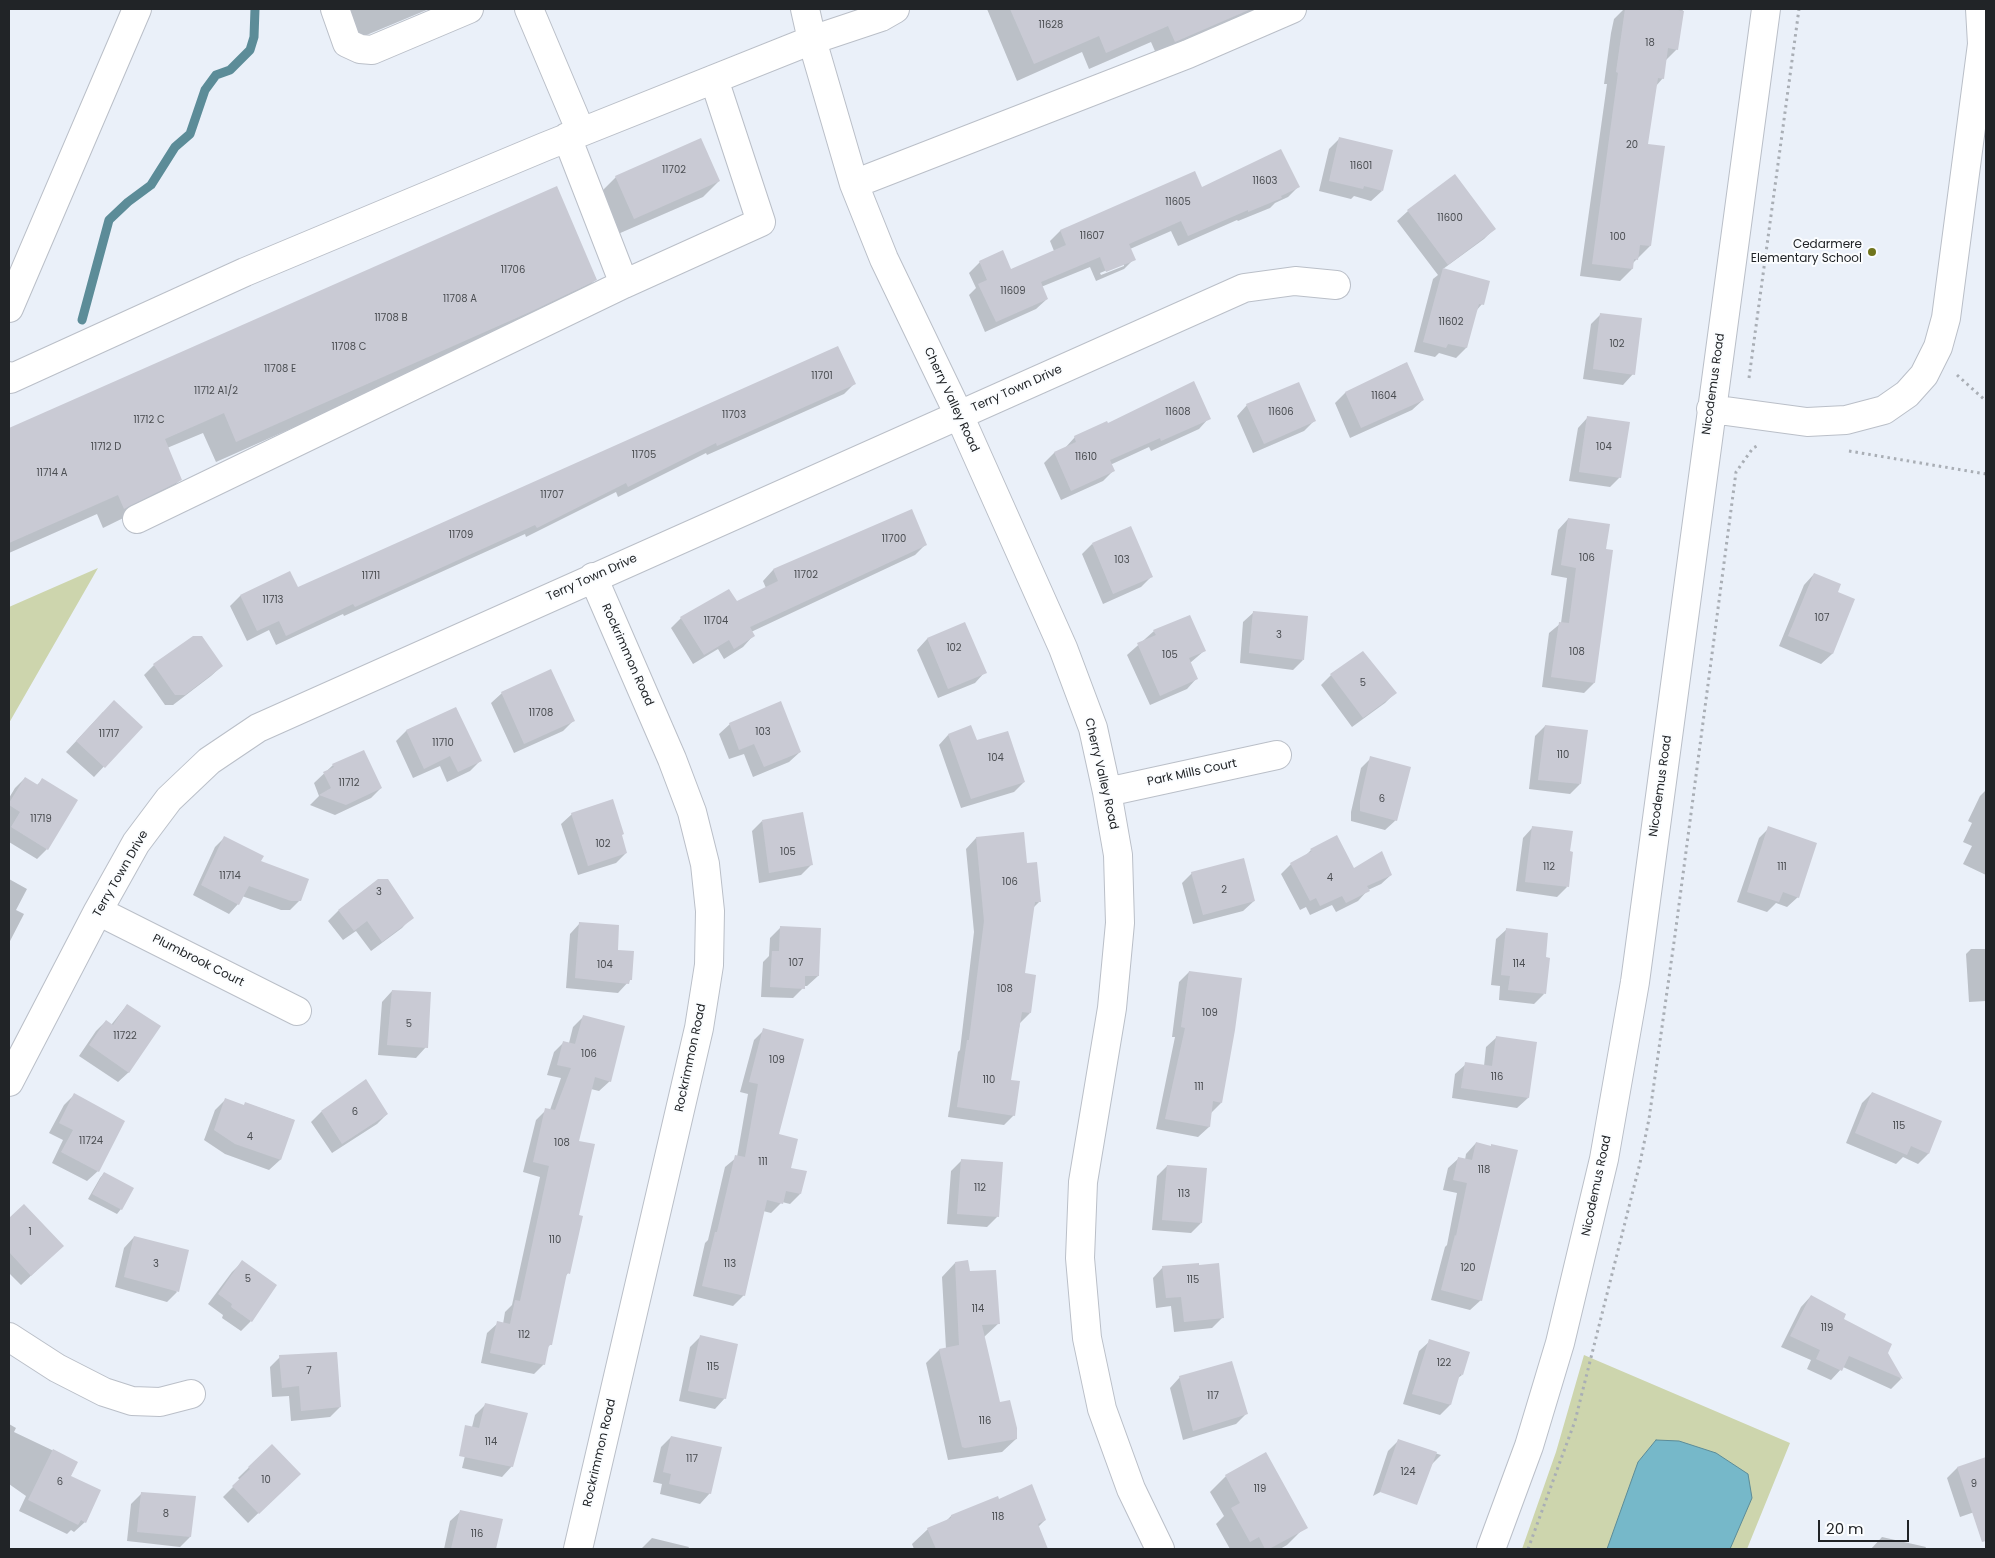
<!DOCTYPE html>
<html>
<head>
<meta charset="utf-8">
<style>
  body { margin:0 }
  #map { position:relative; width:1995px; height:1558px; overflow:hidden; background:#eaf0f9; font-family:Poppins,sans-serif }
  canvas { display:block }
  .frame { position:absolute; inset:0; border:10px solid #212427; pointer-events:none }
  .scale { position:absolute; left:1818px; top:1520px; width:91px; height:22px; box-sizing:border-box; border:2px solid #212427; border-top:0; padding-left:6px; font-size:15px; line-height:18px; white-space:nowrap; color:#212427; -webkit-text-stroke:4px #fbfdff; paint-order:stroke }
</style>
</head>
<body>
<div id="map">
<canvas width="1995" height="1558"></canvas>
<div class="frame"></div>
<div class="scale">20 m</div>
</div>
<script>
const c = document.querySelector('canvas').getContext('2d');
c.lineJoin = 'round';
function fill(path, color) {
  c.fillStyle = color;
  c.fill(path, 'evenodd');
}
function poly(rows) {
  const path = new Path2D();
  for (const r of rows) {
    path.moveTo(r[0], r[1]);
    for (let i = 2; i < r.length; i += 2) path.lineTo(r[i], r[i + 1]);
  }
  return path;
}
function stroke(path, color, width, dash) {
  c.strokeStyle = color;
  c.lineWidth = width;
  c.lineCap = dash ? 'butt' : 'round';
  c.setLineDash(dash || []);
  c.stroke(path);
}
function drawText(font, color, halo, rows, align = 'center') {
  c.font = font + ' Poppins,sans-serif';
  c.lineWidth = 4;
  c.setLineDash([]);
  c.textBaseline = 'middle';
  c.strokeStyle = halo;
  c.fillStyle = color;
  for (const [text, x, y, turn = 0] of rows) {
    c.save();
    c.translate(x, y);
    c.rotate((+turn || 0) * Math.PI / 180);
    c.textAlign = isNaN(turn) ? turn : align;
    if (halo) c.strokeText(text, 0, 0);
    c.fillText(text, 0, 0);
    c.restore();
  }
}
const green = poly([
  [98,568,9,723,9,607],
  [1584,1355,1790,1443,1747,1549,1522,1549,1556,1452]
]);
const water = poly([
  [1656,1440,1679,1441,1716,1453,1748,1474,1752,1498,1730,1549,1607,1549,1638,1462,1656,1440]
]);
const shadow = poly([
  [344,9,429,9,357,39],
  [987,9,1271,9,1158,58,1151,42,1089,69,1082,52,1017,81],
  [1624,9,1683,9,1677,49,1665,61,1663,78,1656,86,1647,145,1650,246,1633,263,1632,269,1620,281,1580,276,1607,84,1604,84,1611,33,1614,19],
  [1339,139,1382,191,1371,201,1354,196,1351,199,1319,191,1329,149],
  [1455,176,1494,229,1484,239,1443,269,1482,304,1476,311,1466,348,1456,358,1439,353,1435,357,1414,352,1433,279,1438,275,1397,221,1408,211],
  [616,177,719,181,703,197,618,234,601,192],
  [1298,187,1288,197,1275,203,1270,208,1238,221,1237,220,1178,246,1171,231,1130,249,1134,259,1124,269,1096,281,1090,267,1041,287,1047,299,1036,309,985,332,969,295,976,288,969,273,980,262,1002,252,1011,271,1054,251,1050,241,1060,231,1202,189],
  [1124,263,1124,266,1101,275,1100,273],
  [556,188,596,279,575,300,508,332,216,462,203,433,167,448,181,479,160,500,103,528,97,514,9,553,9,430],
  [1601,314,1633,374,1623,385,1583,379,1591,324],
  [1406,363,1423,400,1412,410,1350,438,1335,403,1345,393],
  [854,384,844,394,707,455,706,453,618,497,616,492,526,537,525,534,344,616,343,614,276,645,269,630,247,641,230,606,240,596,297,588],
  [1247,405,1315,420,1304,431,1253,453,1237,416],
  [1588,417,1620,477,1610,487,1569,481,1578,428],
  [1209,418,1199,429,1151,451,1149,447,1110,465,1113,471,1103,481,1061,500,1044,463,1054,453,1065,448,1075,437,1108,424],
  [911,511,925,545,915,555,751,632,753,636,743,647,724,659,718,649,693,664,671,628,681,618,736,603,766,588,763,581,773,570],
  [1568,519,1605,550,1594,683,1584,693,1542,687,1549,633,1561,623,1567,578,1551,575,1558,530],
  [1092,544,1152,576,1141,587,1103,604,1082,554],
  [1814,574,1836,593,1854,600,1832,654,1821,664,1779,646,1804,585],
  [1254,612,1303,660,1293,670,1240,663,1243,622],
  [965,624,985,672,975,683,938,698,917,650,927,639],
  [1154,631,1204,651,1190,663,1197,678,1187,689,1150,705,1127,655],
  [154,665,222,666,211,676,173,705,165,705,144,675],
  [1331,675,1395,693,1385,703,1352,727,1321,685],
  [502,693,573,721,563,731,514,753,491,703],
  [456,708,480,761,470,771,447,782,440,766,413,778,396,741,406,731],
  [103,712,141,727,94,777,66,752],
  [730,724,800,752,789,762,753,777,744,754,729,759,719,734],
  [1545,726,1580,784,1570,794,1529,789,1535,736],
  [948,735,976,742,1024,782,1014,792,961,808,939,745],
  [1371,758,1396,820,1385,830,1351,821,1351,812,1361,768],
  [333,765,381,788,371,798,335,815,310,805,319,796,314,783],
  [25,778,37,785,43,779,47,849,37,859,9,842,9,826,10,823,9,822,9,798,15,788],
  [1986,790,1986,875,1963,864,1972,846,1963,842,1972,823,1968,821,1980,796],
  [572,814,621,836,626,853,616,863,578,875,561,824],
  [762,821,811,865,801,875,759,883,752,831],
  [1533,827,1567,887,1557,897,1516,891,1523,838],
  [1769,828,1798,897,1787,907,1776,903,1767,912,1737,902,1759,838],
  [225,837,259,862,300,900,290,910,281,910,242,896,238,904,229,914,193,895,215,847],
  [976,838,1026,865,1040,901,1033,908,1024,974,1030,1013,1020,1023,1009,1081,1014,1115,1004,1125,948,1117,958,1052,960,1050,974,932,966,849],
  [1311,850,1354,870,1391,875,1381,884,1368,890,1358,901,1336,912,1332,905,1310,915,1306,907,1300,910,1281,874,1291,864,1305,856],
  [1192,873,1254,901,1243,911,1193,924,1182,883],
  [9,879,27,889,16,910,24,914,9,943],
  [379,880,412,917,402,928,371,951,356,931,343,940,328,921,338,911],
  [580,923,616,951,630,980,618,993,566,988,570,934],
  [780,928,818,976,807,986,803,986,803,988,793,998,761,997,763,962,769,956,770,938],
  [1507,929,1544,994,1534,1004,1499,1000,1500,986,1491,985,1496,939],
  [1971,949,1986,949,1986,1001,1969,1002,1966,954],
  [1189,972,1221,1103,1210,1114,1209,1127,1198,1137,1156,1129,1175,1037,1172,1037,1179,982],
  [392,991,426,1047,416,1058,378,1055,382,1002],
  [127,1005,129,1072,118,1082,79,1056,96,1031,106,1021,111,1025],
  [583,1017,610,1081,599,1091,591,1089,577,1142,577,1216,568,1273,565,1277,550,1345,547,1348,544,1364,534,1374,481,1363,487,1333,498,1323,503,1324,505,1312,512,1305,540,1177,523,1172,536,1120,546,1110,550,1110,561,1078,547,1075,554,1052,564,1042,569,1043,573,1027],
  [764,1030,777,1135,789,1169,805,1172,800,1194,790,1204,782,1202,771,1213,763,1211,744,1295,733,1306,693,1296,705,1243,708,1240,725,1167,737,1157,748,1094,740,1092,754,1040],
  [1497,1037,1528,1098,1517,1108,1452,1098,1455,1074,1466,1064,1484,1066,1486,1047],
  [1872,1093,1941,1122,1928,1154,1918,1164,1903,1157,1896,1164,1846,1143,1862,1103],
  [74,1095,98,1171,87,1181,52,1163,63,1140,49,1133,64,1105],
  [225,1100,243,1106,246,1103,294,1120,280,1160,269,1170,225,1154,204,1140,215,1110],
  [321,1112,387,1114,377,1124,332,1153,311,1122],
  [1476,1143,1490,1147,1492,1145,1481,1300,1470,1310,1431,1300,1445,1247,1447,1245,1457,1193,1443,1190,1448,1168,1459,1158,1465,1160,1466,1154],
  [962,1160,1002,1163,997,1217,987,1227,947,1224,951,1171],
  [1167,1166,1201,1223,1191,1233,1152,1230,1157,1176],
  [104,1173,121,1209,117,1214,88,1199,100,1178],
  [24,1206,52,1256,21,1285,9,1273,9,1220],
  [134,1237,177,1292,167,1302,115,1287,124,1248],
  [242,1262,251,1321,241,1331,222,1318,223,1315,208,1304,232,1272],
  [955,1263,969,1273,999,1323,984,1337,999,1404,1016,1439,1002,1452,948,1460,926,1363,939,1350,946,1349,942,1277],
  [1163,1267,1223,1317,1212,1328,1174,1332,1171,1306,1156,1308,1153,1278],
  [1811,1296,1886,1353,1901,1379,1891,1389,1843,1367,1831,1380,1807,1369,1811,1360,1781,1347,1801,1307],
  [700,1337,725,1398,715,1409,679,1401,690,1347],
  [1430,1341,1462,1375,1458,1378,1450,1405,1440,1415,1403,1404,1419,1351],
  [280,1357,340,1407,330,1417,291,1421,289,1396,272,1397,270,1367],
  [1180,1377,1246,1414,1236,1424,1183,1440,1170,1388],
  [485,1405,512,1466,502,1477,462,1468,475,1415],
  [9,1424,16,1428,14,1432,77,1462,70,1477,85,1522,74,1532,71,1530,67,1534,19,1511,26,1496,9,1484],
  [671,1437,710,1493,700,1504,660,1494,662,1484,653,1482,661,1447],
  [1398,1441,1441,1455,1432,1464,1373,1496,1388,1451],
  [271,1446,299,1474,248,1523,223,1497,240,1480,238,1478],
  [1986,1459,1986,1508,1960,1517,1947,1478,1957,1468],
  [1226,1476,1303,1529,1287,1545,1280,1549,1230,1549,1216,1524,1224,1516,1210,1492],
  [142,1493,194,1497,190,1537,180,1547,127,1541,131,1504],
  [999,1501,1045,1520,1038,1527,1040,1534,1025,1549,914,1549,912,1544,928,1529,946,1521,951,1516],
  [461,1511,501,1520,495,1549,444,1549,450,1521],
  [1882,1537,1926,1547,1925,1549,1871,1549],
  [652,1538,689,1547,688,1549,641,1549]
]);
const stream = poly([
  [82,320,109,220,128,202,151,185,175,147,190,134,205,90,216,75,230,70,250,50,254,37,255,9]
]);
const building = poly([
  [1010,9,1251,9,1175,42,1168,26,1106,53,1099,36,1034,64],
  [1625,9,1670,9,1684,11,1678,50,1668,48,1664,79,1658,78,1648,144,1665,146,1651,246,1640,245,1638,260,1634,259,1633,269,1592,264,1618,73,1616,72],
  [1339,137,1393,150,1383,191,1364,186,1363,189,1329,181],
  [701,138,720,181,634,219,615,176],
  [1281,149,1300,187,1281,196,1282,198,1248,212,1248,210,1188,236,1181,221,1129,244,1136,260,1106,272,1100,257,1041,282,1048,299,996,322,978,284,987,280,979,261,1003,250,1011,269,1066,245,1060,230,1074,224,1195,171,1202,187],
  [1455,174,1496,229,1448,265,1407,210],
  [557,186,597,280,530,312,236,442,224,413,165,439,182,480,124,509,118,495,9,543,9,428],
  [1443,268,1490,281,1484,305,1479,304,1467,348,1448,344,1446,348,1423,342],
  [1600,313,1642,318,1635,375,1593,369],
  [838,346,856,384,717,446,716,443,628,487,626,483,537,528,535,525,355,607,353,604,286,636,279,621,257,631,240,595,290,571,298,587],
  [1407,362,1424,400,1361,428,1345,392],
  [1194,381,1211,419,1161,441,1160,438,1110,460,1115,471,1071,491,1054,452,1076,442,1074,436,1107,421,1108,423],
  [1299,382,1316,421,1264,444,1246,404],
  [1587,416,1630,422,1621,478,1579,472],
  [912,509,927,545,750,627,755,636,734,649,729,640,704,655,680,617,729,589,737,601,778,581,773,569],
  [1568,518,1610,524,1606,549,1613,550,1595,683,1551,677,1559,622,1569,623,1576,568,1561,565],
  [1131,526,1153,577,1113,594,1092,543],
  [1814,573,1841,584,1838,592,1855,599,1833,654,1788,636],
  [1253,611,1308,616,1304,660,1249,653],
  [1190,615,1206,651,1189,658,1198,679,1160,696,1137,643,1156,635,1153,630],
  [965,622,987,673,948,689,927,638],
  [193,636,202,636,223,666,185,695,175,695,153,664],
  [1363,651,1397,693,1363,718,1330,674],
  [551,669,575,721,524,744,501,692],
  [114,700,143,727,105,768,76,741],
  [781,701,801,752,764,767,754,744,739,750,729,723],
  [456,707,482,761,458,772,450,756,424,769,406,730],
  [971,725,977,740,1008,731,1025,782,971,799,948,734],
  [1545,725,1588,730,1581,784,1538,780],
  [364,750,382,788,346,805,319,795,331,788,323,772,334,767,332,764],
  [1370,756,1411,767,1397,821,1360,811,1360,801],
  [25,777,38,785,42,778,78,800,48,850,11,827,20,812,9,805,9,803],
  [613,799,624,834,622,835,627,853,588,866,571,813],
  [803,812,813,865,769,873,762,820],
  [1532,826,1573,831,1570,851,1573,852,1569,887,1525,882],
  [1768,826,1817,843,1799,898,1783,892,1779,902,1747,892],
  [1024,832,1027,863,1037,862,1041,902,1035,902,1025,973,1036,975,1031,1013,1022,1012,1011,1080,1020,1081,1015,1116,957,1107,967,1040,969,1040,984,921,976,837],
  [1337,835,1354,868,1382,851,1392,875,1367,886,1370,891,1346,903,1342,896,1320,906,1316,898,1310,901,1290,863,1312,851,1310,849],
  [224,836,264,856,261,861,309,879,301,901,291,901,249,886,239,905,201,885],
  [1244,858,1255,901,1203,915,1191,872],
  [378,879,388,879,414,918,382,942,367,921,354,931,338,910],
  [579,922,619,925,618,950,634,951,632,980,630,980,629,984,575,978],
  [780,926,821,928,819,976,805,976,805,989,770,987,772,951,779,951],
  [1506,928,1548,933,1546,957,1550,958,1546,994,1508,990,1510,976,1501,975],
  [1189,971,1242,978,1235,1030,1222,1103,1213,1101,1210,1127,1165,1119,1185,1028,1181,1027],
  [392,990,431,992,428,1048,387,1045],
  [127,1004,161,1026,129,1073,89,1045,106,1020,113,1025],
  [583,1015,625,1026,611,1082,595,1077,579,1141,595,1144,579,1215,583,1216,570,1274,567,1273,552,1345,549,1345,545,1365,490,1353,497,1321,510,1324,515,1300,520,1301,549,1166,533,1162,545,1108,555,1110,571,1068,557,1065,563,1041,575,1044],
  [763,1028,804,1039,779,1134,798,1139,791,1168,807,1171,801,1194,786,1191,783,1204,767,1200,745,1296,702,1286,715,1232,717,1232,735,1155,745,1157,758,1084,749,1082],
  [1496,1036,1537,1042,1529,1098,1461,1088,1465,1062,1492,1066],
  [366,1079,388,1114,342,1144,321,1111],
  [1872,1092,1942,1121,1929,1154,1911,1146,1907,1155,1855,1133],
  [74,1093,125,1121,99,1172,61,1152,73,1130,59,1123],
  [225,1098,244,1105,245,1102,295,1120,281,1160,235,1144,214,1130],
  [1476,1142,1491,1146,1491,1144,1518,1150,1482,1301,1441,1290,1455,1235,1456,1236,1467,1183,1453,1180,1458,1157,1472,1160],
  [961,1159,1003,1162,999,1217,957,1214],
  [1167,1165,1207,1168,1202,1223,1162,1220],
  [104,1172,134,1188,122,1210,92,1194],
  [24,1204,64,1246,31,1276,9,1252,9,1218],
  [134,1236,189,1250,179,1292,124,1277],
  [242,1260,277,1285,252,1322,231,1307,232,1304,218,1294],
  [968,1260,970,1271,996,1270,1000,1324,982,1325,1000,1402,1010,1400,1017,1428,1017,1439,965,1448,962,1447,939,1349,959,1345,955,1262],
  [1199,1263,1199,1265,1219,1263,1224,1318,1184,1322,1181,1297,1166,1298,1162,1266],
  [1811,1295,1846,1314,1844,1319,1892,1344,1888,1353,1903,1379,1849,1356,1842,1371,1816,1359,1820,1350,1790,1336],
  [700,1335,738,1344,726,1399,688,1391],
  [1429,1339,1470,1352,1463,1375,1460,1374,1451,1405,1412,1394],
  [337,1352,341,1407,301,1411,299,1386,282,1388,279,1355],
  [1232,1361,1248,1414,1193,1431,1179,1376],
  [485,1403,528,1413,513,1467,459,1456,465,1425,479,1428],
  [671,1436,722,1447,711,1494,669,1484,671,1474,663,1472],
  [1398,1439,1437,1452,1417,1505,1380,1492],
  [272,1444,301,1474,259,1514,232,1486,250,1469,248,1467],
  [53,1449,78,1462,71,1476,101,1490,86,1523,81,1520,78,1525,28,1500],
  [1266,1452,1308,1528,1269,1549,1265,1549,1259,1537,1250,1542,1231,1508,1240,1503,1225,1475],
  [1986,1457,1986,1541,1982,1542,1957,1467],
  [1032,1484,1046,1520,1038,1524,1048,1549,936,1549,927,1528,951,1518,951,1515,998,1496,999,1499],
  [141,1492,196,1496,191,1537,137,1532],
  [460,1510,503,1519,496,1549,451,1549]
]);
const path = poly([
  [1957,375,1986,401],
  [1749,378,1799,9],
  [1849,451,1986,474],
  [1528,1549,1575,1421,1640,1163,1649,1119,1675,935,1736,472,1753,448,1757,446]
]);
const minor = poly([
  [335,9,347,43,360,49,372,50,469,9],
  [529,9,581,132],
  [805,9,812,40,854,184,884,259,959,415,1063,648,1093,728,1107,792,1118,855,1120,923,1112,1008,1083,1182,1080,1258,1087,1338,1102,1409,1131,1489,1160,1549],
  [567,137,624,284,761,222,714,79],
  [854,184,1188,54,1292,9],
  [9,308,137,9],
  [9,376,10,379,245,272,544,147,812,40,881,17,895,9],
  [1711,409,1807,422,1846,420,1884,410,1907,394,1924,375,1938,347,1946,318,1982,44,1980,9],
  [137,519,624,284],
  [1107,792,1277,755],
  [98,911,297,1011],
  [9,1082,98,911,136,843,169,799,209,761,258,728,1244,288,1295,281,1336,285],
  [9,1337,57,1368,104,1392,132,1401,160,1402,191,1394],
  [578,1549,699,1028,709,965,710,911,705,864,692,812,672,759,593,577],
  [1491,1549,1529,1446,1560,1343,1604,1159,1635,982,1766,9]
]);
const markers = [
  [1872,252,5,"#70751d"]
];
const numberNames = [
  ["11628",1051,25],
  ["18",1650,43],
  ["20",1632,145],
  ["11601",1361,166],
  ["11702",674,170],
  ["11603",1265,181],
  ["11605",1178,202],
  ["11600",1450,218],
  ["11607",1092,236],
  ["100",1618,237],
  ["11706",513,270],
  ["11609",1013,291],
  ["11708 A",460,299],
  ["11708 B",391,318],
  ["11602",1451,322],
  ["102",1617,344],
  ["11708 C",349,347],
  ["11708 E",280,369],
  ["11701",822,376],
  ["11712 A1/2",216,391],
  ["11604",1384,396],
  ["11608",1178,412],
  ["11606",1281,412],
  ["11703",734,415],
  ["11712 C",149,420],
  ["11712 D",106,447],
  ["104",1604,447],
  ["11705",644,455],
  ["11610",1086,457],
  ["11714 A",52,473],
  ["11707",552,495],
  ["11709",461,535],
  ["11700",894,539],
  ["106",1587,558],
  ["103",1122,560],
  ["11702",806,575],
  ["11711",371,576],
  ["11713",273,600],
  ["107",1822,618],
  ["11704",716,621],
  ["3",1279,635],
  ["102",954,648],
  ["108",1577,652],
  ["105",1170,655],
  ["5",1363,683],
  ["11708",541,713],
  ["103",763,732],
  ["11717",109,734],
  ["11710",443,743],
  ["110",1563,755],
  ["104",996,758],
  ["11712",349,783],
  ["6",1382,799],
  ["11719",41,819],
  ["102",603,844],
  ["105",788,852],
  ["112",1549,867],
  ["111",1782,867],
  ["11714",230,876],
  ["4",1330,878],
  ["106",1010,882],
  ["2",1224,890],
  ["3",379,892],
  ["107",796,963],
  ["114",1519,964],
  ["104",605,965],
  ["108",1005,989],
  ["109",1210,1013],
  ["5",409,1024],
  ["11722",125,1036],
  ["106",589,1054],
  ["109",777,1060],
  ["116",1497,1077],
  ["110",989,1080],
  ["111",1199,1087],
  ["6",355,1112],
  ["115",1899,1126],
  ["4",250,1137],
  ["11724",91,1141],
  ["108",562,1143],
  ["111",763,1162],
  ["118",1484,1170],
  ["112",980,1188],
  ["113",1184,1194],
  ["1",30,1232],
  ["110",555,1240],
  ["3",156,1264],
  ["113",730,1264],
  ["120",1468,1268],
  ["5",248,1279],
  ["115",1193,1280],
  ["114",978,1309],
  ["119",1827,1328],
  ["112",524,1335],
  ["122",1444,1363],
  ["115",713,1367],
  ["7",309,1371],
  ["117",1213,1396],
  ["116",985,1421],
  ["114",491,1442],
  ["117",692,1459],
  ["124",1408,1472],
  ["10",266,1480],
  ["6",60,1482],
  ["9",1974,1484],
  ["119",1260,1489],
  ["8",166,1514],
  ["118",998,1517],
  ["116",477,1534]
];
const poiNames = [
  ["Cedarmere",1862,245],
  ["Elementary School",1862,259]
];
const streetNames = [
  ["Nicodemus Road",1714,384,-82],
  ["Terry Town Drive",1017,389,-24],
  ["Cherry Valley Road",951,400,65],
  ["Terry Town Drive",592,578,-24],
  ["Rockrimmon Road",627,655,66],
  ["Park Mills Court",1192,773,-12],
  ["Cherry Valley Road",1101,774,77],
  ["Nicodemus Road",1661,786,-82],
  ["Terry Town Drive",121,874,-60],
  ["Plumbrook Court",198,961,27],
  ["Rockrimmon Road",691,1058,-78],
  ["Nicodemus Road",1597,1186,-78],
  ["Rockrimmon Road",600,1453,-77]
];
fill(green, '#cdd5ad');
fill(water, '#76b8c9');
stroke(water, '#5c8c98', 1);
fill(shadow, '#0003');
stroke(stream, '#5c8c98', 9);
fill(building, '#c9cad4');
stroke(minor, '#babfc8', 30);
stroke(path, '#a9aeb5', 3, [2.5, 4]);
stroke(minor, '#fff', 28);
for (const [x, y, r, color] of markers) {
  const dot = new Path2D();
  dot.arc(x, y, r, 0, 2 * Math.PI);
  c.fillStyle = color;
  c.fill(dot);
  stroke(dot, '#fbfdff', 2);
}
drawText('10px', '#4b4e52', null, numberNames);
drawText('12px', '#212427', '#fbfdff', poiNames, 'right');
drawText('12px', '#212427', '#fbfdff', streetNames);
</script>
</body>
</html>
